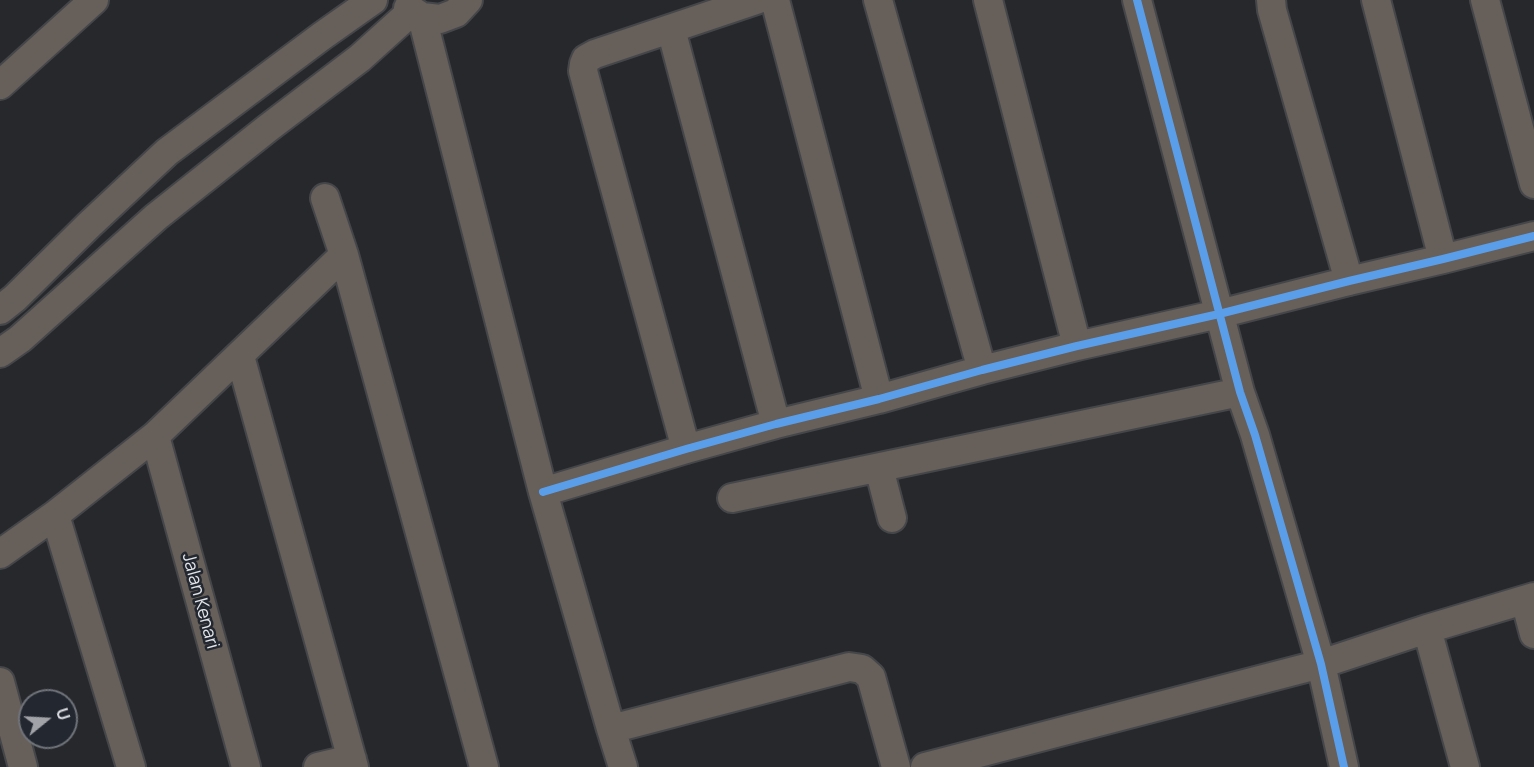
<!DOCTYPE html>
<html>
<head>
<meta charset="utf-8">
<style>
  body { margin:0 }
  #map { position:relative; width:1534px; height:767px; overflow:hidden; background:#26282c; font-family:Manrope,sans-serif }
  canvas { display:block }
  .north { position:absolute; left:18px; top:689px; width:60px; height:60px; box-sizing:border-box; background:#23272f; border:2px solid #70737a; border-radius:50%; rotate:72deg; font-size:16px; font-weight:700; line-height:24px; text-align:center; color:#e3e5eb }
  .north::after { content:''; display:block; margin:auto; width:21px; height:27px; background:#a1a3a8; clip-path:polygon(50% 0,100% 100%,50% 72%,0 100%) }
</style>
</head>
<body>
<div id="map">
<canvas width="1534" height="767"></canvas>
<div class="north">U</div>
</div>
<script>
const c = document.querySelector('canvas').getContext('2d');
c.lineJoin = 'round';
function poly(rows) {
  const path = new Path2D();
  for (const r of rows) {
    path.moveTo(r[0], r[1]);
    for (let i = 2; i < r.length; i += 2) path.lineTo(r[i], r[i + 1]);
  }
  return path;
}
function stroke(path, color, width, dash) {
  c.strokeStyle = color;
  c.lineWidth = width;
  c.lineCap = dash ? 'butt' : 'round';
  c.setLineDash(dash || []);
  c.stroke(path);
}
function drawText(font, color, halo, rows, align = 'center') {
  c.font = font + ' Manrope,sans-serif';
  c.lineWidth = 5;
  c.setLineDash([]);
  c.textBaseline = 'middle';
  c.strokeStyle = halo;
  c.fillStyle = color;
  for (const [text, x, y, turn = 0] of rows) {
    c.save();
    c.translate(x, y);
    c.rotate((+turn || 0) * Math.PI / 180);
    c.textAlign = isNaN(turn) ? turn : align;
    if (halo) c.strokeText(text, 0, 0);
    c.fillText(text, 0, 0);
    c.restore();
  }
}
const minor = poly([
  [775,0,879,399],
  [878,0,982,370],
  [988,0,1077,346],
  [1137,0,1240,392,1255,435,1321,664,1344,767],
  [1271,0,1272,10,1349,281],
  [1376,0,1443,259],
  [1485,0,1534,184],
  [408,8,422,17,440,19,456,13,468,0],
  [422,17,543,492,611,729,623,767],
  [671,29,776,424],
  [0,85,94,0],
  [325,198,344,255,484,767],
  [0,310,15,298,89,225,167,152,322,36,373,0],
  [0,353,20,339,156,217,268,128,360,58,412,11],
  [240,356,354,767],
  [155,436,246,767],
  [686,449,583,71,584,64,586,59,595,54,756,0],
  [879,468,892,518],
  [543,492,686,449,776,424,879,399,982,370,1077,346,1219,314,1349,281,1443,259,1534,236],
  [732,498,1240,392],
  [55,515,131,767],
  [0,554,55,515,155,436,344,255],
  [1525,600,1534,634],
  [1427,629,1465,767],
  [0,682,23,767],
  [611,729,849,667,856,668,862,669,871,677,896,767],
  [318,767,352,759],
  [925,767,1321,664,1427,629,1534,597]
]);
const cycleway = poly([
  [1137,0,1240,392,1255,435,1321,664,1344,767],
  [543,492,686,449,776,424,879,399,982,370,1077,346,1219,314,1349,281,1443,259,1534,236]
]);
const streetNames = [
  ["Jalan Kenari",200,601,75]
];
stroke(minor, '#45464a', 32);
stroke(minor, '#675f59', 28);
stroke(cycleway, '#5a9eea', 8);
drawText('18px', '#e3e5eb', '#23272f', streetNames);
</script>
</body>
</html>
